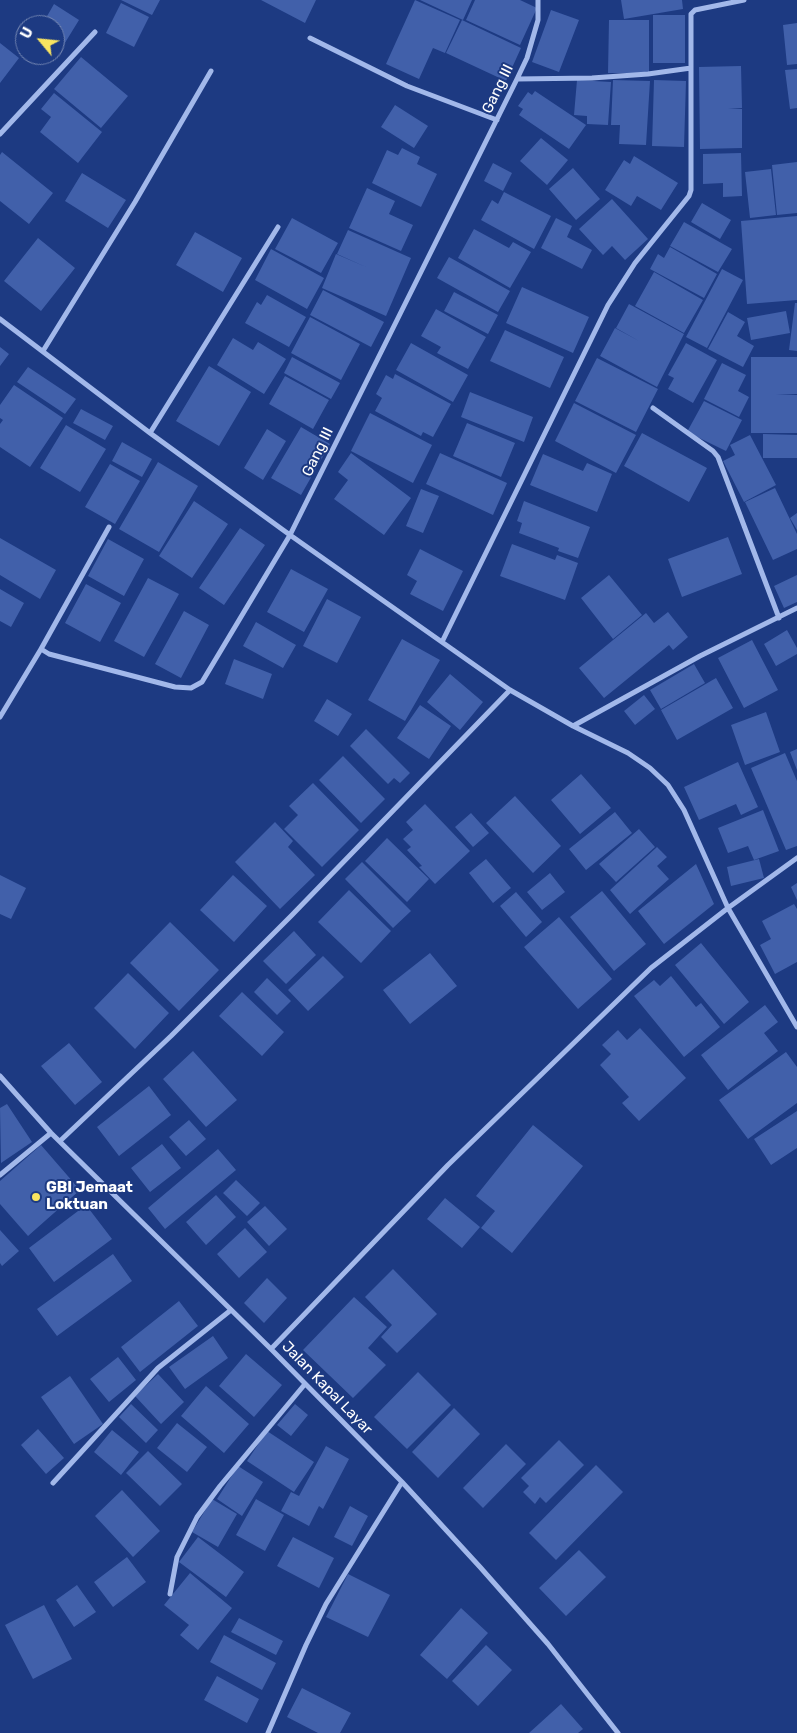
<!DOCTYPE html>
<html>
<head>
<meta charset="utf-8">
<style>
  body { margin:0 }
  #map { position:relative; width:797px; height:1733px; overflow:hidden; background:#1d3a82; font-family:Rubik,sans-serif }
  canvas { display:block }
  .north { position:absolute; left:15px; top:15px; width:50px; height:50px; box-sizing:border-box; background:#1d3a82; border:1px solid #7789b4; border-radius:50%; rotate:298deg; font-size:14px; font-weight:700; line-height:20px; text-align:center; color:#fff }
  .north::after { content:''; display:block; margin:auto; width:18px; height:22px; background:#f9e460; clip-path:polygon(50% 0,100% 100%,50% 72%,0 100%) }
</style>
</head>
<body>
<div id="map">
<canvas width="797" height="1733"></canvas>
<div class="north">U</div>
</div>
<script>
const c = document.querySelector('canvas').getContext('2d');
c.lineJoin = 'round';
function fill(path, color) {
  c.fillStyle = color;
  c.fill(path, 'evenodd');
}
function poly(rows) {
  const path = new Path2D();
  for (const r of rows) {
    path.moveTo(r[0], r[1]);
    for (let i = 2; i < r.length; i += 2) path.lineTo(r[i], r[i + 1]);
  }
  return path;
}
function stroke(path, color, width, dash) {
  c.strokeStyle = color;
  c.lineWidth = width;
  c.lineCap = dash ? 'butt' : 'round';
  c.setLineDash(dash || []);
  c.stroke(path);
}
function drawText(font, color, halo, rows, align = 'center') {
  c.font = font + ' Rubik,sans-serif';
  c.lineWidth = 4;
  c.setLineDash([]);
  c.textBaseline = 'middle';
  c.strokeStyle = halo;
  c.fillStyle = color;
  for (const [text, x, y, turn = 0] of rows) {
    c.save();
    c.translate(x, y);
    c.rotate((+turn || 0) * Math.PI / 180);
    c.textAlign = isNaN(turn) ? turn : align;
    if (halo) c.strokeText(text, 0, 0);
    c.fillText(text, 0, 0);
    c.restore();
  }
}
const building = poly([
  [121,0,160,0,152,15],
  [261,0,316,0,305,23],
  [415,0,460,20,445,53,433,48,419,79,386,64],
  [420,0,472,0,463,20],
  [475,0,520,0,537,8,520,45,466,20],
  [621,0,682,0,683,9,624,19],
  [121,3,149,17,134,47,106,33],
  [54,4,79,20,63,46,55,41,55,25,42,25],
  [551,10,579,20,559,72,532,62],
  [653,15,685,15,685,63,653,63],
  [462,20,521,48,506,81,446,53],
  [609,20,649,20,649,73,608,73],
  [797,23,797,64,787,65,783,25],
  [0,43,19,58,0,83],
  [81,57,128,96,101,128,54,89],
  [741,66,742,108,728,108,742,109,742,148,700,149,699,67],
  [797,69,797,108,790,109,785,70],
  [577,80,611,82,608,125,587,124,587,116,574,115],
  [613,80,650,81,646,145,619,144,620,125,611,125],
  [654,80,686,81,684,147,652,146],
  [535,91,586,125,569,149,519,115,523,109,518,106,528,92,532,95],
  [54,93,102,132,78,163,40,132,51,117,41,109],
  [395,105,428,126,414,148,381,127],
  [541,138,568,160,547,185,520,161],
  [402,148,420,157,417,164,437,174,421,207,372,183,387,150,398,155],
  [2,152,53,193,29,224,0,201,0,155],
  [741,153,742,196,723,197,723,183,703,184,703,154],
  [634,156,678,183,661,210,637,196,631,206,605,190,624,160,630,164],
  [797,162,797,213,777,215,772,165],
  [493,163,512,173,503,191,484,181],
  [573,168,600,199,576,220,549,189],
  [771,169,776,215,750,218,745,172],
  [82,173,126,200,108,228,65,201],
  [367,188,395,201,389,214,413,225,401,251,349,228],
  [504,192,551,216,534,249,481,220,492,200,498,204],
  [612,199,648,239,625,260,612,246,603,255,579,229],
  [702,203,731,220,720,239,691,222],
  [797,216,797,300,747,304,741,221],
  [292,218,338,243,321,273,275,249],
  [556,218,572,226,567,237,592,250,582,269,541,248],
  [684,222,732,249,718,272,670,246],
  [474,229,509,248,513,242,531,252,510,288,458,258],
  [348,230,411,258,386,316,322,288,336,254,366,267,337,254],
  [195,232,242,258,223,292,176,265],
  [38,238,75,268,41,311,4,281],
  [670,247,717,274,704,298,650,269,658,254,664,258],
  [271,249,324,278,307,309,255,280],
  [449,257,510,291,498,312,437,278],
  [722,269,743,280,707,348,686,337],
  [654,272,703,300,684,333,635,306],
  [522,287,589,317,573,353,506,323],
  [323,290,384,322,371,347,310,315],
  [454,292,498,315,488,334,444,311],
  [267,295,306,317,289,347,245,323,257,302,261,305],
  [795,303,797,303,797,351,789,350],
  [629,304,684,334,657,387,600,356,615,328,639,341,616,328],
  [436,309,486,337,468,369,437,353,441,347,421,336],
  [786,311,790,333,751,340,747,318],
  [728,312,745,322,737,336,754,346,743,367,708,349],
  [310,317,360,344,341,380,291,353],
  [505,330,564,357,550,388,490,361],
  [233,338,253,350,258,342,286,359,264,394,217,365],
  [411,343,468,375,453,402,396,370],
  [686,343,717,360,693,403,668,389,674,378,668,375],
  [0,347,9,354,0,366],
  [292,357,340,383,331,399,284,373],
  [751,357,797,357,797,394,776,395,797,395,797,433,751,433],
  [597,358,658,389,636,432,575,401],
  [722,363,746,375,738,391,749,397,739,417,704,399],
  [209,366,251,392,219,446,176,421],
  [28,367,76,399,65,414,17,382],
  [395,374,451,404,433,437,423,432,421,436,375,411,382,398,376,394,386,375,393,379],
  [285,376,329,400,313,429,269,404],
  [14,385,63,418,30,467,0,447,0,424,3,420,0,418,0,405],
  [470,392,533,417,524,442,461,417],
  [704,401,742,420,726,451,687,432],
  [574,403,636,435,616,473,555,441],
  [81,409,113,426,105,440,73,423],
  [370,413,432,445,413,483,351,451],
  [467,423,515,443,501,477,453,456],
  [66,425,106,449,80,492,40,468],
  [301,427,330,444,301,495,271,478],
  [267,429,286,441,263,480,244,468],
  [642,433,707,468,689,502,624,466],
  [763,434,797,435,797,458,763,458],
  [750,435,776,485,744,502,723,461,735,455,730,445],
  [122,442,152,459,142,477,112,461],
  [351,453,411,498,384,535,334,499,348,480,338,472],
  [440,453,507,483,493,515,426,484],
  [543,454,583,471,587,463,612,474,597,512,530,485],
  [158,462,198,486,159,552,119,529],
  [110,464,140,481,115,524,85,507],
  [775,488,797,534,797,549,773,560,745,502],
  [421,489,439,496,423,533,406,526],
  [194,501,228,524,192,578,159,556],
  [524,501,590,527,578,558,558,551,559,548,519,533,522,523,517,521],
  [797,513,797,530,790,518],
  [240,528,265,545,224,605,199,588],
  [728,537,742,574,682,597,668,559],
  [0,538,56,570,40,599,0,575],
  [108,539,144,559,124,596,88,576],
  [512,544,555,560,557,555,578,563,565,600,500,576],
  [420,549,463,571,443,611,410,594,417,581,407,575],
  [291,569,328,589,304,632,267,612],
  [609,575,642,615,613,639,581,598],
  [797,575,797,602,784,608,774,586],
  [148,578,179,594,144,657,114,641],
  [86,584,121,603,100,642,65,623],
  [0,589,24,603,11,627,0,621],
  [327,599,361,617,337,663,303,646],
  [184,611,209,625,181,678,155,664],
  [668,612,688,637,673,650,669,645,604,698,579,668,646,613,654,623],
  [256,622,296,645,283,668,243,646],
  [787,630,797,648,797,654,776,666,764,644],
  [402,639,440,660,405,721,368,700],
  [752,640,778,690,744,708,718,658],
  [234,659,272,674,263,699,225,684],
  [694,664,705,683,661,709,650,690],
  [450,674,483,702,460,730,427,702],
  [716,678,733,708,677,740,661,710],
  [644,695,655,709,635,725,624,711],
  [327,699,352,714,338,736,314,721],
  [420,705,451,726,429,759,397,738],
  [766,712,780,752,745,765,731,725],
  [366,729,410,773,400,783,394,778,388,784,350,746],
  [797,749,797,770,790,752],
  [785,753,797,781,797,846,786,850,751,768],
  [343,756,385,799,361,823,319,780],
  [738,762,758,807,741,815,736,804,699,820,684,787],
  [581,774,611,808,580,834,551,800],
  [313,783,359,830,322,867,284,829,298,815,289,806],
  [515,796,561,846,533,873,486,823],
  [425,804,470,851,435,884,419,867,422,866,407,850,411,847,403,839,413,830,406,822],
  [763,810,779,851,754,860,748,846,728,853,718,828],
  [615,812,632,833,586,870,569,849],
  [471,813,489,833,473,847,455,827],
  [275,822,293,841,288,847,315,875,280,909,235,862],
  [639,829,655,847,616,882,599,864],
  [387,838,429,879,407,902,365,861],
  [657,847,667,857,657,866,669,879,630,914,610,890],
  [486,859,511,888,493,903,469,873],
  [759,859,764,878,731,886,727,867],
  [362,862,411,911,393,928,345,879],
  [696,864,714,904,664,944,638,911],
  [550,873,565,892,542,910,527,892],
  [0,875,26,888,11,919,0,914],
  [233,875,267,906,234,942,200,910],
  [797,883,797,900,791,887],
  [349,890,391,931,361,963,318,922],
  [602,891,646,944,614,971,570,917],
  [516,892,542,922,526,937,500,906],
  [794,904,797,909,797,962,775,974,760,945,771,939,762,921],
  [559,917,612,979,578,1009,524,947],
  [170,922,219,970,179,1011,130,963],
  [294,931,316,955,286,984,263,961],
  [701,943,749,1002,724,1024,675,965],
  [430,953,457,986,410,1024,383,990],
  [323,956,344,977,308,1011,288,990],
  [128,973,169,1013,135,1049,94,1008],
  [671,976,696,1007,701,1003,720,1027,684,1057,634,996,654,980,660,986],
  [267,978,291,1001,277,1015,254,992],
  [242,992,284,1032,262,1056,219,1016],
  [765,1005,778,1022,764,1033,778,1051,728,1090,701,1055],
  [640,1028,686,1078,639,1121,622,1103,629,1097,600,1065,611,1054,602,1045,618,1030,627,1040],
  [69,1043,102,1082,75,1105,41,1066],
  [193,1051,237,1100,206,1127,163,1079],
  [786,1052,797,1067,797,1103,748,1139,719,1100],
  [149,1086,171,1115,119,1156,97,1127],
  [7,1104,32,1142,1,1163,0,1108],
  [797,1111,797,1148,771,1165,754,1139],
  [189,1120,206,1139,186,1156,169,1137],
  [533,1125,583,1166,512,1253,481,1228,495,1211,476,1196],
  [162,1144,181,1168,150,1192,131,1168],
  [41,1145,80,1190,28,1236,0,1204,0,1181],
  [218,1149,236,1170,165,1229,148,1208],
  [236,1180,260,1203,247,1216,223,1193],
  [216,1195,236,1217,206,1245,186,1222],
  [445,1198,480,1227,462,1248,427,1219],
  [86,1205,112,1239,54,1282,29,1248],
  [265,1206,287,1229,269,1246,247,1222],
  [245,1228,267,1252,239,1278,217,1254],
  [0,1230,19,1251,2,1266,0,1263],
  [113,1254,132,1281,57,1336,37,1309],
  [393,1269,437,1314,397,1353,381,1337,392,1325,365,1297],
  [267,1278,287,1298,264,1323,244,1303],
  [354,1297,387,1327,368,1348,386,1365,353,1398,303,1350],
  [179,1301,198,1326,140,1372,121,1347],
  [213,1336,228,1358,185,1389,169,1367],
  [246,1354,282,1385,254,1417,219,1386],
  [118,1357,136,1380,109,1402,90,1379],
  [418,1372,451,1405,407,1449,374,1417],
  [158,1374,184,1402,161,1424,135,1396],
  [70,1376,103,1424,74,1444,41,1397],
  [206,1386,249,1424,224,1453,181,1416],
  [131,1404,158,1430,146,1443,119,1417],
  [295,1404,308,1415,291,1436,277,1425],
  [454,1408,480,1434,438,1478,412,1452],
  [177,1423,207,1447,187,1472,157,1448],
  [38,1429,64,1458,46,1474,21,1445],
  [112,1430,139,1452,121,1475,94,1452],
  [267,1431,314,1462,294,1492,247,1461],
  [559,1440,584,1465,546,1503,540,1497,535,1504,523,1492,529,1486,521,1478],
  [506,1444,526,1464,483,1508,463,1488],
  [326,1446,349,1459,323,1509,319,1506,309,1526,281,1511,291,1492,299,1496],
  [148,1451,182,1484,160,1506,126,1473],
  [596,1465,623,1492,556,1560,529,1533],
  [238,1466,263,1482,242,1516,217,1499],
  [122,1490,160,1531,133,1557,95,1516],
  [212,1499,237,1514,218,1547,192,1532],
  [256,1499,284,1515,265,1551,236,1535],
  [350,1506,368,1516,352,1546,334,1537],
  [198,1537,244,1572,226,1597,179,1562],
  [293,1537,334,1558,319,1588,277,1566],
  [579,1550,606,1577,566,1616,539,1588],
  [127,1557,146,1582,113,1607,94,1582],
  [190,1573,232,1608,198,1650,180,1635,189,1625,164,1605],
  [348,1574,390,1595,368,1637,326,1617],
  [77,1585,96,1612,74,1627,56,1600],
  [44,1605,72,1659,33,1679,5,1625],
  [461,1608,488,1633,447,1679,420,1655],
  [239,1618,283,1641,276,1655,231,1632],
  [224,1635,276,1663,262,1690,210,1662],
  [486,1645,512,1670,478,1706,452,1681],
  [217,1676,259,1699,247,1723,204,1700],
  [302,1688,351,1713,340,1733,318,1733,287,1717],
  [561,1704,583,1729,578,1733,529,1733]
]);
const minor = poly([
  [310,38,407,86,497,120],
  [517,79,592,78,648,74,691,68],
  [0,134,95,32],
  [0,319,150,433,290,535,510,690,573,726,628,753,650,768,668,785,684,810,728,908,797,1027],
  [43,351,135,202,211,71],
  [653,408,713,451,718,457,779,618],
  [150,433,278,227],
  [442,642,608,305,635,263,689,196,691,190,691,14,695,10,744,0],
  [41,649,109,527],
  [0,717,41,649,49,654,175,687,191,688,202,682,290,535,517,79,527,58,538,20,538,0],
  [573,726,700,656,797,608],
  [0,1076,51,1133,271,1349,402,1482,480,1567,548,1644,618,1733],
  [60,1141,171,1036,292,915,510,690],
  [0,1175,51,1133],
  [271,1349,448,1165,651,968,728,908,797,858],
  [53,1483,158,1368,231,1310],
  [170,1594,177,1557,197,1517,220,1486,305,1384],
  [268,1733,306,1645,326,1604,402,1482]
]);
const markers = [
  [36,1197,5,"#f9e460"]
];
const streetNames = [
  ["Gang III",498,89,-64],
  ["Gang III",318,452,-64],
  ["Jalan Kapal Layar",327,1388,46]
];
const poiNames = [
  ["GBI Jemaat",46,1188],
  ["Loktuan",46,1205]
];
fill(building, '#4160aa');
stroke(minor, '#a2b8ea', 5);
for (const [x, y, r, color] of markers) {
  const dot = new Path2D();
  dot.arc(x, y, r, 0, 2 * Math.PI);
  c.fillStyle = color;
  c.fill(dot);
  stroke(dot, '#1d3a82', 2);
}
drawText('15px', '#fff', '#1d3a82', streetNames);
drawText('bold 15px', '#fff', '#1d3a82', poiNames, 'left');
</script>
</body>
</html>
